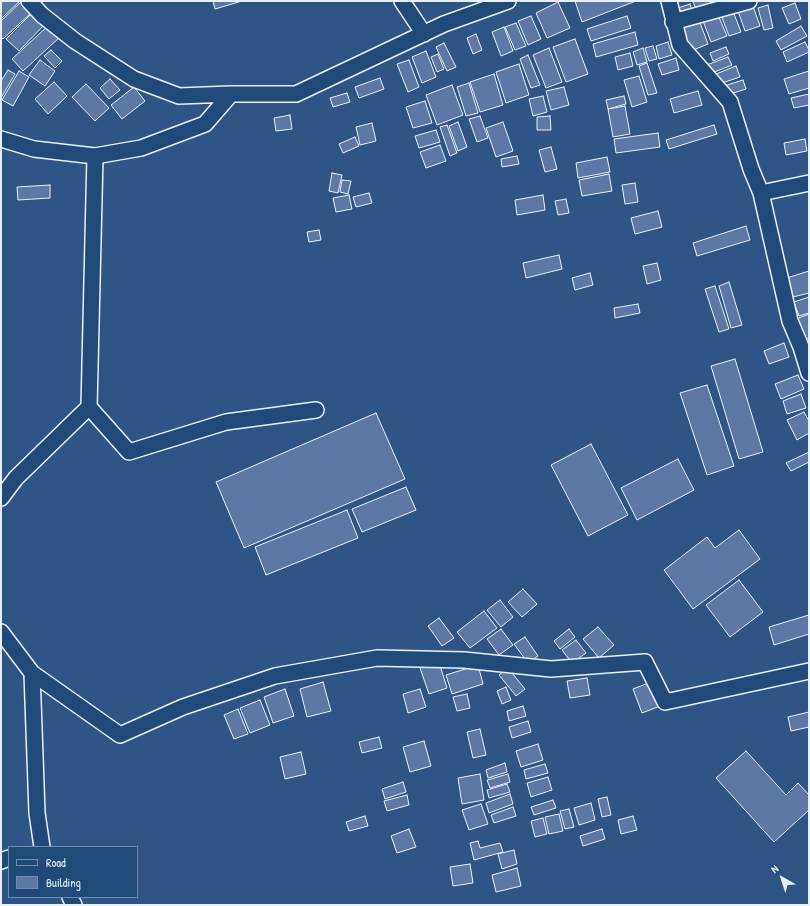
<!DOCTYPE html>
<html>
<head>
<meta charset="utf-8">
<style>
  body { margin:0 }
  #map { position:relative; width:810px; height:906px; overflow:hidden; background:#2f5586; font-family:"Patrick Hand",sans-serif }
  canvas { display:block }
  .frame { position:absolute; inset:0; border:2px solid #e8f1f8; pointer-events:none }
  .legend { position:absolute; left:8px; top:846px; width:130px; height:52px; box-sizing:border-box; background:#1f4a7a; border:1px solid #6f8dac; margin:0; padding:5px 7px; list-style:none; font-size:12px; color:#e8f1f8 }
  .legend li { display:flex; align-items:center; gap:8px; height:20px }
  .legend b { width:20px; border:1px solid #6f8dac }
  .north { position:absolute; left:762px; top:858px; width:40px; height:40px; -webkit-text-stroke:3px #1f4a7a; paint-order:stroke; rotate:321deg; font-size:11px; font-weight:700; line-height:16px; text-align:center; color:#e8f1f8 }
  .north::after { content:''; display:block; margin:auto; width:14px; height:18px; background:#e8f1f8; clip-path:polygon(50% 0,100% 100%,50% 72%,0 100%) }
</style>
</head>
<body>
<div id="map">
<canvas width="810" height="906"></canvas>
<div class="frame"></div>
<ul class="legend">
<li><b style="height:5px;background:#1f4a7a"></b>Road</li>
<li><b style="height:11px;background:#5d78a6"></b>Building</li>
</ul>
<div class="north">N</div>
</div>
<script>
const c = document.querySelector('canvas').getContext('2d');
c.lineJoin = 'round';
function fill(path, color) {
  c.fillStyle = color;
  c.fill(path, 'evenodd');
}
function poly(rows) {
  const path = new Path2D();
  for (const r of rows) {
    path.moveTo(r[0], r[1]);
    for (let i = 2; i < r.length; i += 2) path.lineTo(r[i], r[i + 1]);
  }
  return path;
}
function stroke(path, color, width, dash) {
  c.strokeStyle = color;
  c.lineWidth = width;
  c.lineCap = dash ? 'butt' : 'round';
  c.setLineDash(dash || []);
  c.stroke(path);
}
const building = poly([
  [1,1,20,1,1,19,1,1],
  [22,1,23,1,33,11,3,39,1,37,1,21,22,1],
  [213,1,242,1,215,9,213,1],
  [575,1,636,1,582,22,575,1],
  [693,1,710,1,711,7,696,10,693,1],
  [558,2,570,28,547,38,536,13,558,2],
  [795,3,801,19,789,24,782,8,795,3],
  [690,4,693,13,675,19,672,10,690,4],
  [768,5,773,28,764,30,758,8,768,5],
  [753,6,760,26,745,31,738,11,753,6],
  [733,11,741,32,729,36,721,15,733,11],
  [32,13,45,24,19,51,6,39,32,13],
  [718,15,727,36,711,42,703,21,718,15],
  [531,16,541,39,528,45,518,21,531,16],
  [627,16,631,28,591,41,587,29,627,16],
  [699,20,708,44,691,51,679,26,699,20],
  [516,23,526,46,515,50,505,27,516,23],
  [49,25,60,37,23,71,12,59,49,25],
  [801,26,807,36,781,50,776,41,801,26],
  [504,27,513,51,501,56,492,32,504,27],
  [635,32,638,45,596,57,593,44,635,32],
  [476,34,482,50,473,54,467,38,476,34],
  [575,39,588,74,566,82,553,47,575,39],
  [668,42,672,55,659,59,656,46,668,42],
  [805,42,809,50,809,52,787,62,783,52,805,42],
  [444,43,456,67,447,71,436,47,444,43],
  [653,46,657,59,649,61,645,48,653,46],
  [726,47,729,54,713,61,710,53,726,47],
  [549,48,562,82,546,88,533,55,549,48],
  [643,48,647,62,637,65,633,52,643,48],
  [51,50,62,61,55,68,44,56,51,50],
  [426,51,436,77,422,83,412,57,426,51],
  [630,53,633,66,618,70,615,57,630,53],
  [438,54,444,69,437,72,431,57,438,54],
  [528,55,540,85,531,88,520,59,528,55],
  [728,57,732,65,707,75,704,66,728,57],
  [676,58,679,70,662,75,658,64,676,58],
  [40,60,55,71,45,86,29,75,40,60],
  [409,60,419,87,408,92,397,64,409,60],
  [647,63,657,93,648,95,639,66,647,63],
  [519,64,529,95,506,103,496,72,519,64],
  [736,66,740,77,719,84,716,74,736,66],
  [8,70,15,74,1,98,1,81,8,70],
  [19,71,29,77,13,106,2,100,19,71],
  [809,71,809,88,789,94,784,79,809,71],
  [494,74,503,105,480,112,470,82,494,74],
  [639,76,647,102,632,107,624,80,639,76],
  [380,78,384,89,359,98,355,87,380,78],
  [110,79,120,90,109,99,100,88,110,79],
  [743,80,746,89,727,95,724,86,743,80],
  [54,82,67,96,48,114,35,99,54,82],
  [469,83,478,113,466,116,457,87,469,83],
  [86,84,109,108,95,121,72,97,86,84],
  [452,85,463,115,437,125,426,95,452,85],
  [134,87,145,101,122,119,111,105,134,87],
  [564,87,569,105,551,110,546,91,564,87],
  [698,91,702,105,674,113,670,99,698,91],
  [347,93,350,102,333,107,330,98,347,93],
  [809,94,809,105,794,108,791,98,809,94],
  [543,96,547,112,533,116,529,99,543,96],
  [624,96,626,104,608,109,606,100,624,96],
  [425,101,432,123,413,128,406,107,425,101],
  [625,106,630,134,613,137,608,109,625,106],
  [290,115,292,129,276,131,274,118,290,115],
  [480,116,488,138,477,142,469,119,480,116],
  [550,116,551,130,537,130,537,117,550,116],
  [458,122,467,147,458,151,449,126,458,122],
  [503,122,513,151,496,157,486,128,503,122],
  [372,123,376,141,360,145,356,127,372,123],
  [447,125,457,153,450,156,440,127,447,125],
  [714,125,717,134,669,149,666,140,714,125],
  [436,130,440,142,419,148,415,136,436,130],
  [658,133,660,147,616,153,614,139,658,133],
  [355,137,359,146,343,153,339,144,355,137],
  [805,139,807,151,786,155,784,143,805,139],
  [440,145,446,161,426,168,420,152,440,145],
  [551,147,557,169,545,172,539,150,551,147],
  [517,156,519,164,502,167,501,159,517,156],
  [607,157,610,172,578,178,576,163,607,157],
  [332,173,342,175,338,193,329,191,332,173],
  [609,174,612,191,582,196,579,180,609,174],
  [342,180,351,181,348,194,340,192,342,180],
  [635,183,638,202,625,204,622,185,635,183],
  [50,185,50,198,18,200,17,187,50,185],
  [369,193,372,203,356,207,353,197,369,193],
  [349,195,352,209,336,212,333,198,349,195],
  [543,195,545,210,517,215,515,200,543,195],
  [566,199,569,213,558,215,555,201,566,199],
  [658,211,662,227,635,234,631,218,658,211],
  [746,226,750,240,697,256,693,243,746,226],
  [319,230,321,240,309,242,307,232,319,230],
  [559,255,562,269,526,278,523,263,559,255],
  [657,263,661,280,647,284,643,266,657,263],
  [809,271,809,293,793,297,787,278,809,271],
  [590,273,593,285,575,290,572,278,590,273],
  [729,282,742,325,731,328,719,286,729,282],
  [715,286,729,329,719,332,705,289,715,286],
  [809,297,809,313,799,316,794,302,809,297],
  [638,304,640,313,615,318,614,308,638,304],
  [809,314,809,338,802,340,796,319,809,314],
  [784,343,789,357,769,364,764,351,784,343],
  [735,359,763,452,739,459,711,366,735,359],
  [798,375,804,389,781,399,775,384,798,375],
  [707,385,734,466,707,475,680,393,707,385],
  [801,394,806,408,787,414,783,401,801,394],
  [804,412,809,421,809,433,797,440,787,420,804,412],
  [376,413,405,479,244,548,216,482,376,413],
  [591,444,628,515,588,536,551,465,591,444],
  [809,452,809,462,791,471,786,463,809,452],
  [678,459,694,490,637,520,621,488,678,459],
  [406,487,416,510,362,532,352,509,406,487],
  [347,510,358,538,266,575,255,547,347,510],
  [739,530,760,559,693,609,664,570,707,537,715,548,739,530],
  [739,580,763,612,730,637,706,605,739,580],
  [523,589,537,604,522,617,508,602,523,589],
  [500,600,513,617,501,627,487,610,500,600],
  [484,611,497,628,470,648,457,632,484,611],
  [809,615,809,634,774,645,769,627,809,615],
  [439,618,454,638,442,646,428,626,439,618],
  [598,627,614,645,599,658,583,639,598,627],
  [501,629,513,645,499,655,487,639,501,629],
  [569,629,575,637,560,649,554,641,569,629],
  [525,637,538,656,528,663,514,644,525,637],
  [576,640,586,653,572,663,562,650,576,640],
  [439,662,447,688,429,694,420,668,439,662],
  [478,665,483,684,452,694,446,675,478,665],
  [508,668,525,689,516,696,499,675,508,668],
  [587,678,590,695,570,698,567,681,587,678],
  [323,682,331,711,307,717,300,689,323,682],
  [651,682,660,706,642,713,633,689,651,682],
  [506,687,511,700,502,704,497,691,506,687],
  [285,689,294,716,273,723,264,697,285,689],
  [420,689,426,707,408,713,403,694,420,689],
  [467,694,470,708,457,711,453,697,467,694],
  [260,700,270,725,250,733,240,708,260,700],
  [523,706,526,716,509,721,507,711,523,706],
  [238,709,248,734,234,739,224,715,238,709],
  [809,712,809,727,791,731,788,717,809,712],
  [528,721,531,732,512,738,509,727,528,721],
  [480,729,486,755,473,758,467,732,480,729],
  [379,737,382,748,362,753,359,742,379,737],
  [424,741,431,766,410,772,403,747,424,741],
  [538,744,543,760,521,767,516,751,538,744],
  [746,751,786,795,798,783,809,795,809,810,774,842,716,778,746,751],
  [301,752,306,774,285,779,280,757,301,752],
  [505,763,507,772,488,778,486,770,505,763],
  [545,764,548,773,526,779,524,770,545,764],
  [480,774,484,800,462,804,458,778,480,774],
  [508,774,510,782,490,788,487,780,508,774],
  [548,777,552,790,531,797,527,783,548,777],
  [403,782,406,792,385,799,382,789,403,782],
  [507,784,510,792,489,798,487,790,507,784],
  [510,794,513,804,489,813,486,803,510,794],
  [407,795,409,805,387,811,384,801,407,795],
  [607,797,611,815,602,817,598,799,607,797],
  [553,800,556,808,534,815,531,807,553,800],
  [591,803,595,820,579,825,574,808,591,803],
  [481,804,488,824,469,830,462,810,481,804],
  [513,807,516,816,494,823,491,815,513,807],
  [569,809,574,827,565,829,560,811,569,809],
  [559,814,563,831,549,834,545,817,559,814],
  [365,816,368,826,349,831,346,822,365,816],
  [633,816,637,830,621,834,618,820,633,816],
  [543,818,547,834,535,837,531,821,543,818],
  [409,829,416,847,397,853,391,836,409,829],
  [602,829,605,839,583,846,580,836,602,829],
  [478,841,480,848,500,843,503,852,474,860,470,843,478,841],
  [514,850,517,864,502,869,498,854,514,850],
  [470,864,473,883,453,886,450,867,470,864],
  [517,868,521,886,496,892,492,875,517,868]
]);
const minor = poly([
  [29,1,42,15,75,41,134,79,179,96,231,94],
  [402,1,424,34],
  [669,1,680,45,730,102,751,169,761,193,790,321,801,347,809,373],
  [673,22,749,1],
  [1,139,34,149,95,156,141,148,205,124,231,94,296,94,444,24,508,1],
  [761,193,809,183],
  [89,407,129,452,226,422,316,410],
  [1,498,16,478,89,407,95,156],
  [1,632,32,673,37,813,42,847],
  [32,673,120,735,183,707,275,676,377,658,464,660,551,669,645,662,665,702,809,671],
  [1,861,9,858],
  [70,897,74,905]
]);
fill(building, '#5d78a6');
stroke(building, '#e8f1f8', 1);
stroke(minor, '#e8f1f8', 18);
stroke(minor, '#1f4a7a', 15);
</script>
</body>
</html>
